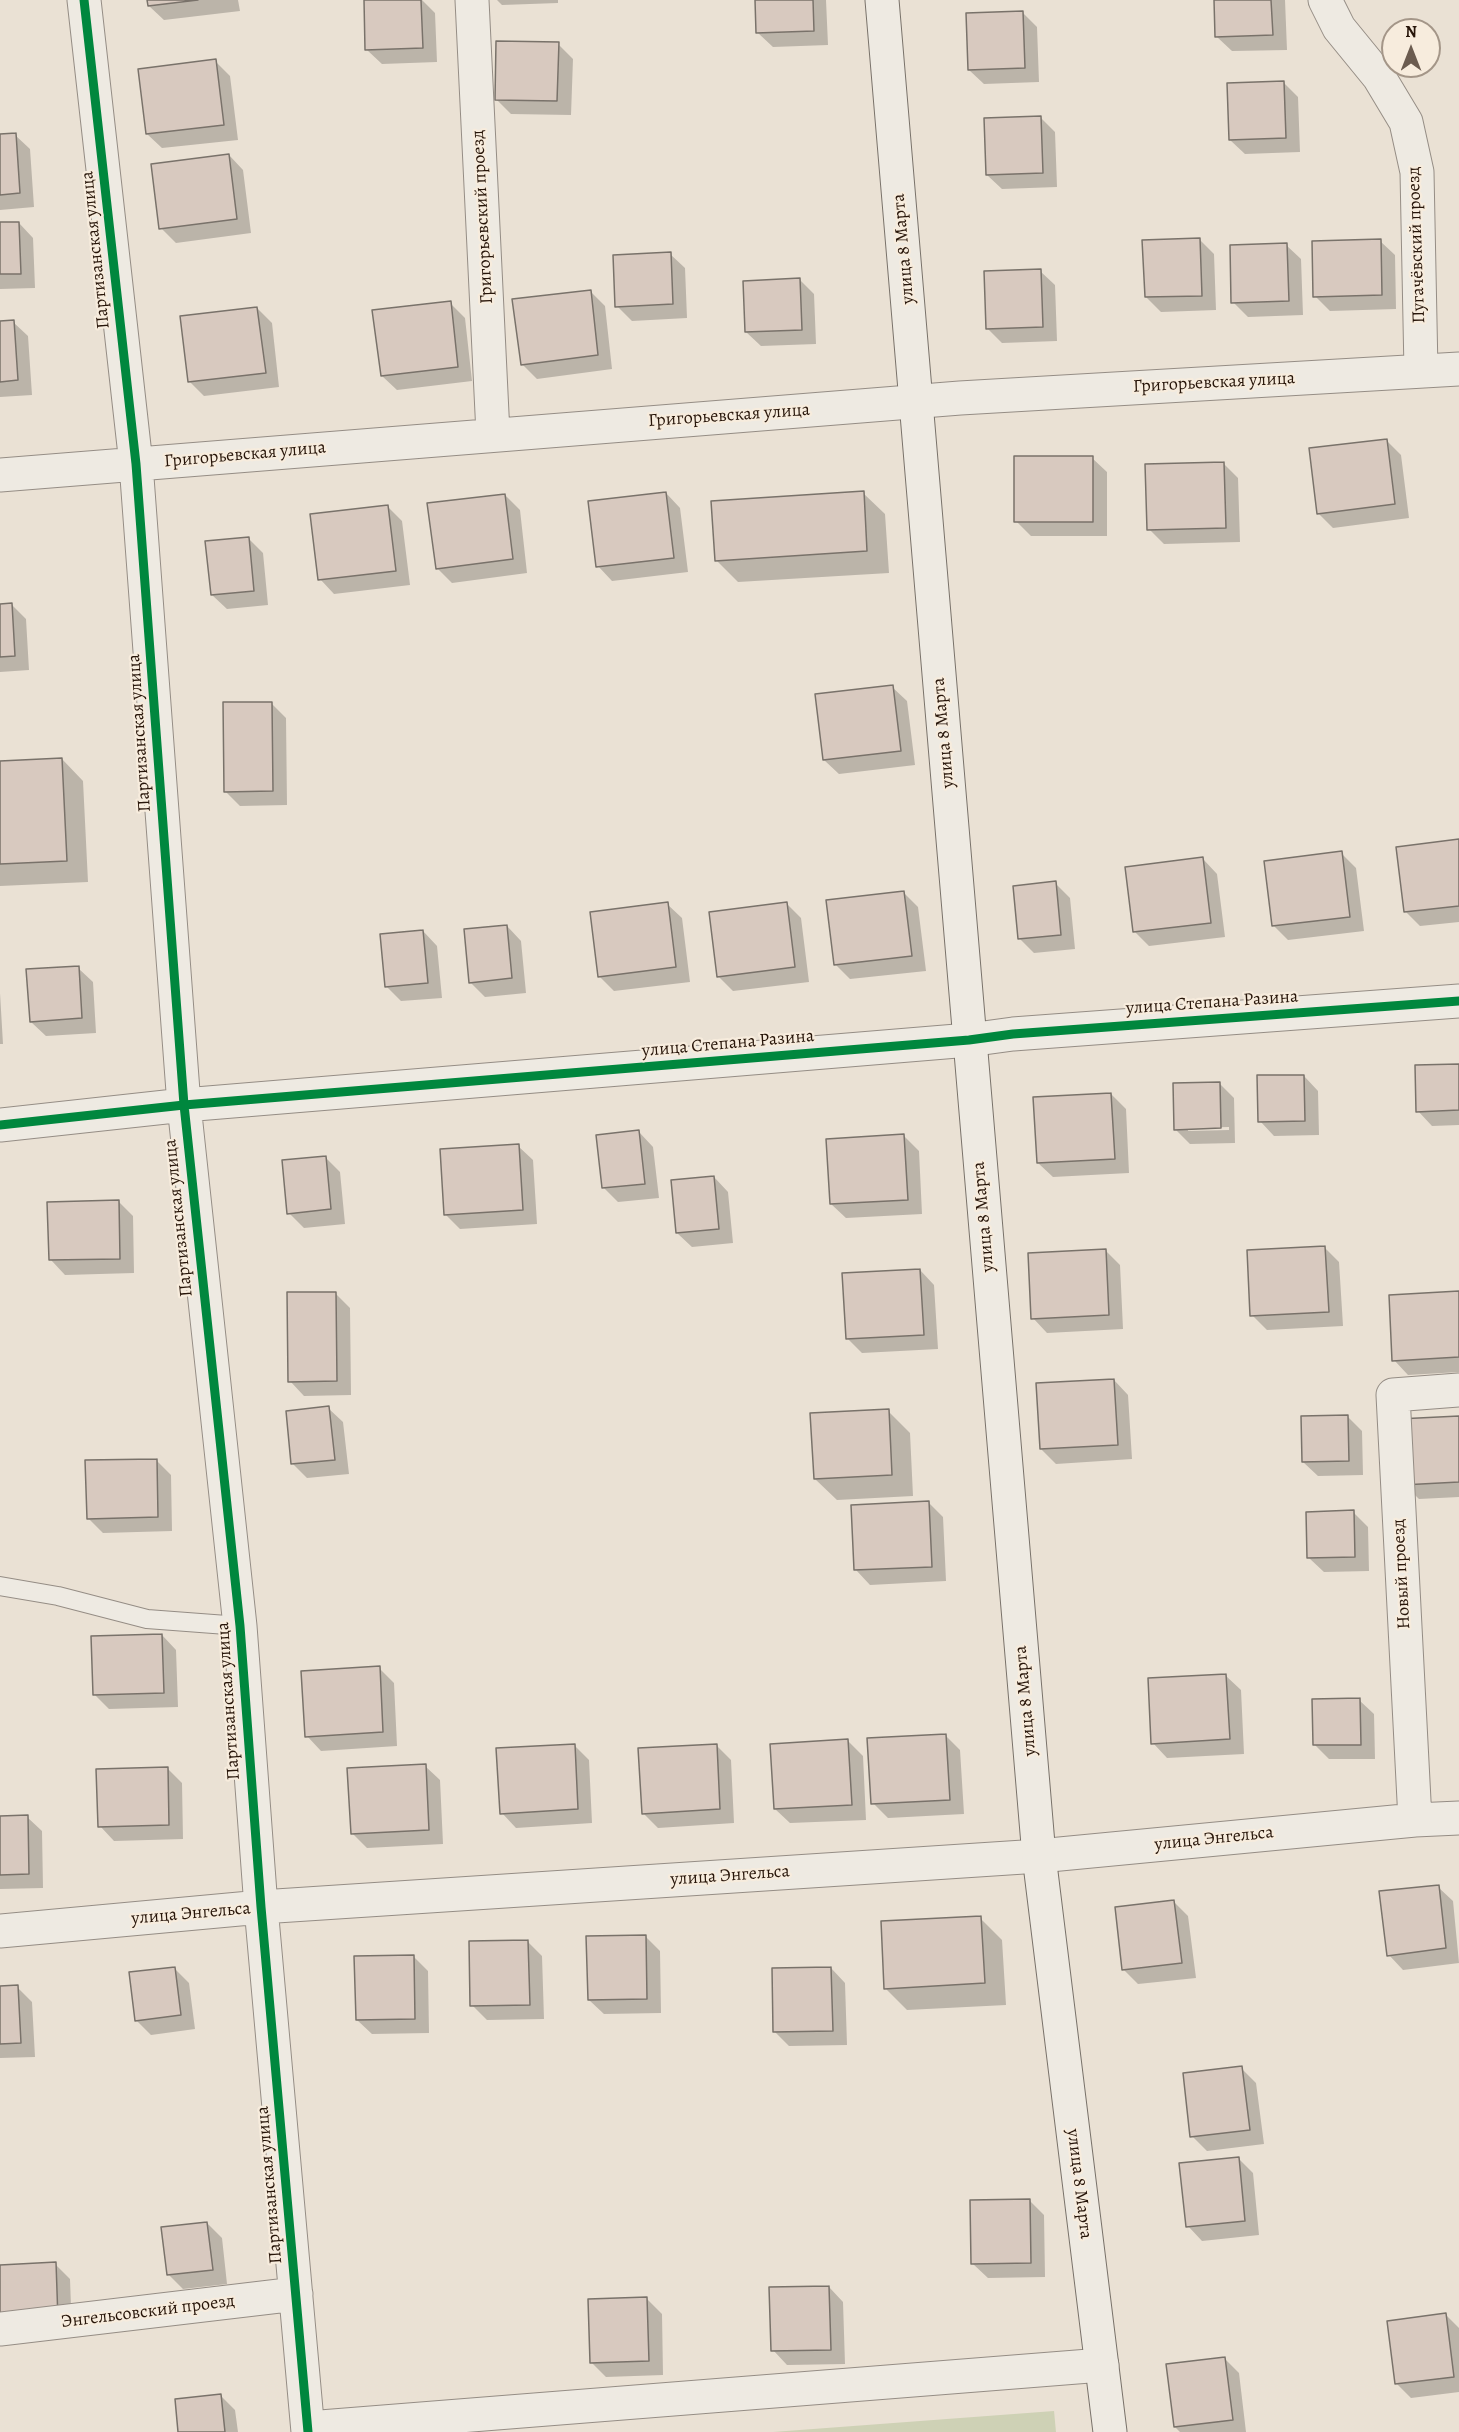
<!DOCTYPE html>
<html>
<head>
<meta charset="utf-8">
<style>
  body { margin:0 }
  #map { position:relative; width:1459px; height:2432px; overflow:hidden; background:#eae1d4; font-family:Alegreya,serif }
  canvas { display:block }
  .north { position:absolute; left:1381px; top:18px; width:60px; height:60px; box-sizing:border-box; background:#f7ecdd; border:2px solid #a49688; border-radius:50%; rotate:0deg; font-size:16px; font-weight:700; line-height:24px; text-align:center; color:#271509 }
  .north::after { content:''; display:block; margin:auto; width:21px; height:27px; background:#6b5c50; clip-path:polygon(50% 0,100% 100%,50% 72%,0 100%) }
</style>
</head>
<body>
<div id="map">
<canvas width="1459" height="2432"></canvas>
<div class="north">N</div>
</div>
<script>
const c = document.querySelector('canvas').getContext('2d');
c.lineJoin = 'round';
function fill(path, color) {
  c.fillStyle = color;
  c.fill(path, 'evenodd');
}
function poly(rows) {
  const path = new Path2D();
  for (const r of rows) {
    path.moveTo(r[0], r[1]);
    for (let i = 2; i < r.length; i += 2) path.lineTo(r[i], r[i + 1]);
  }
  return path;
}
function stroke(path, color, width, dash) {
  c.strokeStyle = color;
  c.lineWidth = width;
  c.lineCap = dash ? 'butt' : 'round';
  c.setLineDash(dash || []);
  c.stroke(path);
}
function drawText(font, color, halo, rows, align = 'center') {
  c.font = font + ' Alegreya,serif';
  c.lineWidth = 4.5;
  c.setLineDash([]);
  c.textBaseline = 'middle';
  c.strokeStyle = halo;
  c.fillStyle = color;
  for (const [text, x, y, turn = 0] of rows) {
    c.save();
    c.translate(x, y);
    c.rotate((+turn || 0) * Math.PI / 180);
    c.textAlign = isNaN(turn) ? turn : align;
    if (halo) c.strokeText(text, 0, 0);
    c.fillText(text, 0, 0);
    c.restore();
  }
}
const green = poly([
  [1054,2411,1056,2432,773,2432]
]);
const shadow = poly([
  [149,0,238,0,240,11,164,20,149,6],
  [365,0,422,0,435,13,437,62,382,64,367,50],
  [497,0,558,0,558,3,502,5],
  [757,0,826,0,828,45,773,47,758,33],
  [1216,0,1285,0,1287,50,1232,51,1217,37],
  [1022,12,1037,27,1039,82,984,84,969,70],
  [558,44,573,59,571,115,511,114,496,99],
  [215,61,230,76,238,140,162,148,147,134],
  [1283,82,1298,97,1300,152,1245,154,1230,140],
  [1040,117,1055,132,1057,187,1002,189,987,175],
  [15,135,30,149,34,207,0,210,0,136],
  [229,155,243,170,251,233,176,243,161,228],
  [19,223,33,238,35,288,0,289,0,224],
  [1199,239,1214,254,1216,310,1161,312,1146,297],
  [1380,241,1395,255,1396,309,1330,311,1315,296],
  [1286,245,1301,259,1303,315,1248,317,1233,302],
  [670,254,685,268,687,318,632,321,617,306],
  [1040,271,1055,285,1057,341,1002,343,987,328],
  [800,280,814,294,816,344,761,346,746,332],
  [590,291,605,306,612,369,537,379,522,364],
  [450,303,465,318,472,381,397,390,382,376],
  [257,308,272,323,279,387,204,396,189,381],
  [13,322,28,336,32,395,0,397,0,323],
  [1386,440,1401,455,1409,518,1333,528,1318,513],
  [1092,458,1107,472,1107,536,1031,536,1016,521],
  [1223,463,1238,478,1240,542,1164,544,1149,529],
  [666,493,680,508,688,572,612,581,598,566],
  [863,493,885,514,889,573,738,582,716,560],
  [505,495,520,510,527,573,452,583,437,568],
  [388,507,402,521,410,585,334,594,320,579],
  [248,538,263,553,268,605,227,609,212,595],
  [11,604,26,619,29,670,0,672,0,605],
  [892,687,907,701,915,765,839,774,824,760],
  [271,703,286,718,287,805,240,806,225,791],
  [62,759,83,781,88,882,0,886,0,762],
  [1459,841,1459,922,1420,926,1406,912],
  [1341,853,1356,868,1364,931,1288,940,1273,925],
  [1203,859,1217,874,1225,937,1149,946,1135,932],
  [1055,883,1070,898,1075,949,1034,953,1019,938],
  [904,893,918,907,926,971,850,979,836,965],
  [667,904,682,918,690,982,614,991,599,976],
  [787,904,801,918,809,982,733,991,718,976],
  [507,926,521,941,526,993,485,997,470,982],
  [423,931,437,946,442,998,401,1001,387,987],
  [78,968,93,982,96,1033,46,1036,31,1022],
  [0,993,3,1044,0,1044],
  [1459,1065,1459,1125,1432,1126,1418,1111],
  [1304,1076,1318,1091,1319,1135,1274,1136,1260,1121],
  [1219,1083,1234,1098,1235,1143,1190,1144,1175,1129],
  [1229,1127,1229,1130,1188,1131,1188,1128],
  [1111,1094,1126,1109,1129,1173,1053,1177,1038,1163],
  [639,1132,653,1147,659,1198,618,1202,603,1187],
  [904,1136,919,1151,922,1214,846,1218,831,1204],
  [518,1146,533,1160,537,1224,460,1229,445,1214],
  [325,1157,340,1172,345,1224,304,1228,289,1213],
  [714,1177,728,1192,733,1243,692,1247,677,1233],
  [118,1201,133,1216,134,1273,65,1275,51,1260],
  [1325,1248,1339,1262,1343,1326,1267,1330,1252,1315],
  [1105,1250,1120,1265,1123,1329,1047,1333,1033,1318],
  [920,1270,934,1285,938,1349,862,1353,847,1338],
  [1459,1292,1459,1372,1408,1375,1394,1360],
  [335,1293,350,1308,351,1395,304,1396,290,1381],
  [1114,1380,1128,1395,1132,1459,1056,1464,1041,1449],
  [328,1408,343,1422,349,1474,307,1478,293,1464],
  [888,1411,910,1433,913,1496,837,1500,815,1479],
  [1347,1416,1362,1431,1363,1475,1318,1476,1303,1462],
  [1459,1417,1459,1497,1419,1499,1404,1484],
  [156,1460,171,1475,172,1531,103,1533,89,1519],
  [928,1502,943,1517,946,1581,870,1585,856,1570],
  [1353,1512,1368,1527,1369,1571,1324,1572,1309,1558],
  [162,1635,176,1650,178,1707,109,1709,94,1694],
  [379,1668,394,1683,397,1746,321,1751,307,1736],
  [1226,1676,1241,1690,1244,1754,1167,1758,1153,1743],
  [1359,1700,1374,1714,1375,1759,1329,1759,1315,1745],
  [945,1735,960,1750,964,1814,888,1818,873,1803],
  [848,1741,863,1756,866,1820,790,1823,775,1809],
  [574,1745,589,1760,592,1823,516,1828,502,1813],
  [716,1745,731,1760,734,1823,658,1828,643,1813],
  [425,1766,440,1780,443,1844,367,1848,352,1833],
  [167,1768,182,1783,183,1839,114,1841,100,1826],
  [27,1817,42,1831,43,1888,0,1889,0,1818],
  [1438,1887,1453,1901,1459,1963,1403,1970,1389,1955],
  [1173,1901,1188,1916,1196,1978,1138,1984,1124,1970],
  [980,1918,1002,1940,1006,2005,907,2010,885,1988],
  [645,1936,660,1951,661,2013,604,2014,589,2000],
  [528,1942,542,1956,544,2019,487,2020,472,2005],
  [413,1956,428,1971,429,2033,372,2034,357,2020],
  [831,1968,845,1983,847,2045,789,2046,774,2031],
  [175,1969,189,1983,195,2029,151,2035,136,2020],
  [17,1987,32,2002,35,2057,0,2058,0,1988],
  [1241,2068,1256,2083,1264,2144,1207,2151,1192,2136],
  [1238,2158,1253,2173,1259,2235,1202,2241,1188,2226],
  [1029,2200,1044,2215,1045,2277,988,2278,973,2264],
  [207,2223,222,2238,227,2284,183,2289,169,2275],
  [55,2264,70,2279,72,2334,0,2267],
  [829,2287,843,2302,845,2364,787,2365,773,2350],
  [647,2299,662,2314,663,2375,606,2377,591,2362],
  [1446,2315,1459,2328,1459,2392,1411,2398,1396,2383],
  [1224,2358,1239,2373,1246,2432,1180,2432,1175,2427],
  [220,2395,235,2410,238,2432,180,2432]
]);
const building = poly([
  [147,0,198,0,148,6,147,0],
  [364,0,421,0,423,48,365,50,364,0],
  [755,0,813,0,814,31,756,33,755,0],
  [1214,0,1271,0,1273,35,1215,37,1214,0],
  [1023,11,1025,68,968,70,966,13,1023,11],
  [496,41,559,42,557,101,495,100,496,41],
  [216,59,224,125,146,134,138,69,216,59],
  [1284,81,1286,138,1229,140,1227,83,1284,81],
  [1041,116,1043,173,986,175,984,118,1041,116],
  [16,133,20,193,0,195,0,134,16,133],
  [229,154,237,219,159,229,151,164,229,154],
  [0,222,19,222,21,274,0,274,0,222],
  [1200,238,1202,296,1145,297,1142,240,1200,238],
  [1381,239,1382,295,1313,297,1312,241,1381,239],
  [1287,243,1289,301,1231,303,1230,245,1287,243],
  [671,252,673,304,615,307,613,255,671,252],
  [1041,269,1043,327,986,329,984,271,1041,269],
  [800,278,802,330,745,332,743,281,800,278],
  [591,290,598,355,521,365,512,299,591,290],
  [451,301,458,367,381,376,372,310,451,301],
  [257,307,266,373,188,382,180,316,257,307],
  [14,320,18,380,0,382,0,321,14,320],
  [1387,439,1395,504,1317,514,1309,448,1387,439],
  [1014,456,1093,456,1093,522,1014,522,1014,456],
  [1224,462,1226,528,1147,530,1145,464,1224,462],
  [864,491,867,551,715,561,711,501,864,491],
  [666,492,674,558,596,567,588,501,666,492],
  [505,494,513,559,436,569,427,503,505,494],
  [388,505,396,571,318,580,310,514,388,505],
  [249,537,254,591,211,595,205,541,249,537],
  [12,603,15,656,0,657,0,604,12,603],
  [893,685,901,751,823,760,815,694,893,685],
  [223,702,272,702,273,791,224,792,223,702],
  [62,758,67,861,0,864,0,761,62,758],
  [1459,839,1459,906,1404,912,1396,847,1459,839],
  [1342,851,1350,917,1272,926,1264,861,1342,851],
  [1203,857,1211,923,1133,932,1125,867,1203,857],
  [1056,881,1061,935,1018,939,1013,886,1056,881],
  [904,891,912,956,834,965,826,900,904,891],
  [668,902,676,967,598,977,590,912,668,902],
  [787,902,795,967,717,977,709,912,787,902],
  [507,925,512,978,469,983,464,929,507,925],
  [423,930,428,983,385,987,380,934,423,930],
  [79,966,82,1018,30,1022,26,969,79,966],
  [1459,1064,1459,1110,1416,1112,1415,1065,1459,1064],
  [1257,1075,1304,1075,1305,1121,1258,1122,1257,1075],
  [1220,1082,1221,1128,1174,1130,1173,1083,1220,1082],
  [1111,1093,1115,1159,1037,1163,1033,1097,1111,1093],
  [639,1130,645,1184,602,1188,596,1135,639,1130],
  [904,1134,908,1200,830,1204,826,1139,904,1134],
  [519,1144,523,1210,444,1215,440,1149,519,1144],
  [326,1156,331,1209,287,1214,282,1160,326,1156],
  [714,1176,719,1229,676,1233,671,1180,714,1176],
  [119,1200,120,1259,49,1260,47,1202,119,1200],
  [1325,1246,1329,1312,1250,1316,1247,1250,1325,1246],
  [1106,1249,1109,1315,1031,1319,1028,1253,1106,1249],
  [920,1269,924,1335,846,1339,842,1273,920,1269],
  [1459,1291,1459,1357,1392,1361,1389,1295,1459,1291],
  [287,1292,336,1292,337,1381,288,1382,287,1292],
  [1114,1379,1118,1445,1040,1449,1036,1383,1114,1379],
  [329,1406,335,1460,291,1464,286,1411,329,1406],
  [889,1409,892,1475,814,1479,810,1413,889,1409],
  [1348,1415,1349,1461,1302,1462,1301,1416,1348,1415],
  [1459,1416,1459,1482,1402,1485,1398,1419,1459,1416],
  [157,1459,158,1517,87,1519,85,1460,157,1459],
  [929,1501,932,1567,854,1570,851,1505,929,1501],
  [1354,1510,1355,1557,1307,1558,1306,1512,1354,1510],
  [162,1634,164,1693,93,1695,91,1636,162,1634],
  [380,1666,383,1732,305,1737,301,1671,380,1666],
  [1226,1674,1230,1739,1151,1744,1148,1678,1226,1674],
  [1360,1698,1361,1745,1313,1745,1312,1699,1360,1698],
  [946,1734,950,1800,871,1804,867,1738,946,1734],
  [848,1739,852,1805,774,1809,770,1744,848,1739],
  [575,1744,578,1809,500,1814,496,1748,575,1744],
  [717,1744,720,1809,642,1814,638,1748,717,1744],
  [426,1764,429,1830,351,1834,347,1768,426,1764],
  [168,1767,169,1825,98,1827,96,1769,168,1767],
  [28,1815,29,1874,0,1875,0,1816,28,1815],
  [1439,1885,1446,1948,1387,1956,1379,1891,1439,1885],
  [1174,1900,1182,1963,1122,1970,1115,1907,1174,1900],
  [981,1916,985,1983,884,1989,881,1921,981,1916],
  [646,1935,647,1999,588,2000,586,1936,646,1935],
  [528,1940,530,2005,470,2006,469,1941,528,1940],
  [414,1955,415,2019,356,2020,354,1956,414,1955],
  [175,1967,181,2015,135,2021,129,1972,175,1967],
  [831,1967,833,2031,773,2032,772,1968,831,1967],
  [18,1985,21,2043,0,2044,0,1986,18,1985],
  [1242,2066,1250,2130,1190,2137,1183,2073,1242,2066],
  [1239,2157,1245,2221,1186,2227,1179,2163,1239,2157],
  [1030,2199,1031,2263,971,2264,970,2200,1030,2199],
  [207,2222,213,2270,167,2275,161,2227,207,2222],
  [56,2262,58,2320,0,2323,0,2265,56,2262],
  [829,2286,831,2350,771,2351,769,2287,829,2286],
  [647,2297,649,2361,590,2363,588,2299,647,2297],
  [1446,2313,1454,2377,1395,2384,1387,2321,1446,2313],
  [1225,2357,1233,2420,1174,2427,1166,2364,1225,2357],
  [221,2394,225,2432,178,2432,175,2399,221,2394]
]);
const service = poly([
  [0,1586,58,1596,147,1619,240,1626]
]);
const minor = poly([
  [84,0,136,464,184,1105,240,1626,261,1907,308,2432],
  [472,0,493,434],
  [1325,0,1339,28,1379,77,1406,122,1417,172,1421,371],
  [0,475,960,398,1459,369],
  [0,1125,184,1105,969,1040,1013,1034,1459,1001],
  [1415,1820,1393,1395,1459,1390],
  [0,1931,261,1907,1039,1856,1415,1820,1459,1818],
  [0,2329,296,2294],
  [308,2428,1102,2365]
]);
const secondary = poly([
  [882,0,1039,1856,1110,2432]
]);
const cycleway = poly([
  [84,0,136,464,184,1105,240,1626,261,1907,308,2432],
  [0,1125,184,1105,969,1040,1013,1034,1459,1001]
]);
const streetNames = [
  ["Григорьевский проезд",483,217,-93],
  ["Пугачёвский проезд",1417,245,-92],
  ["улица 8 Марта",904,249,-95],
  ["Партизанская улица",96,250,-96],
  ["Григорьевская улица",1214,383,-3],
  ["Григорьевская улица",729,416,-4],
  ["Григорьевская улица",245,455,-5],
  ["Партизанская улица",140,733,-94],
  ["улица 8 Марта",944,733,-95],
  ["улица Степана Разина",1212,1003,-4],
  ["улица Степана Разина",728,1044,-5],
  ["улица 8 Марта",984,1217,-95],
  ["Партизанская улица",179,1218,-96],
  ["Новый проезд",1402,1574,-93],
  ["Партизанская улица",229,1701,-94],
  ["улица 8 Марта",1026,1701,-95],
  ["улица Энгельса",1214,1839,-6],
  ["улица Энгельса",730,1876,-4],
  ["улица Энгельса",191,1914,-5],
  ["улица 8 Марта",1079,2184,83],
  ["Партизанская улица",270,2185,-95],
  ["Энгельсовский проезд",148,2312,-7]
];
fill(green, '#ced1b5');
fill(shadow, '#0003');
fill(building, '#d8c9bf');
stroke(building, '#79726a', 1.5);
stroke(service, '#958d85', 20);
stroke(minor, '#958d85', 35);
stroke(secondary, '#79726a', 35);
stroke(service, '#eeeae2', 18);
stroke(minor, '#eeeae2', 33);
stroke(secondary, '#eeeae2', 33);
stroke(cycleway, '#00873e', 9);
drawText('18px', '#271509', '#f7ecdd', streetNames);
</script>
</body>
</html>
